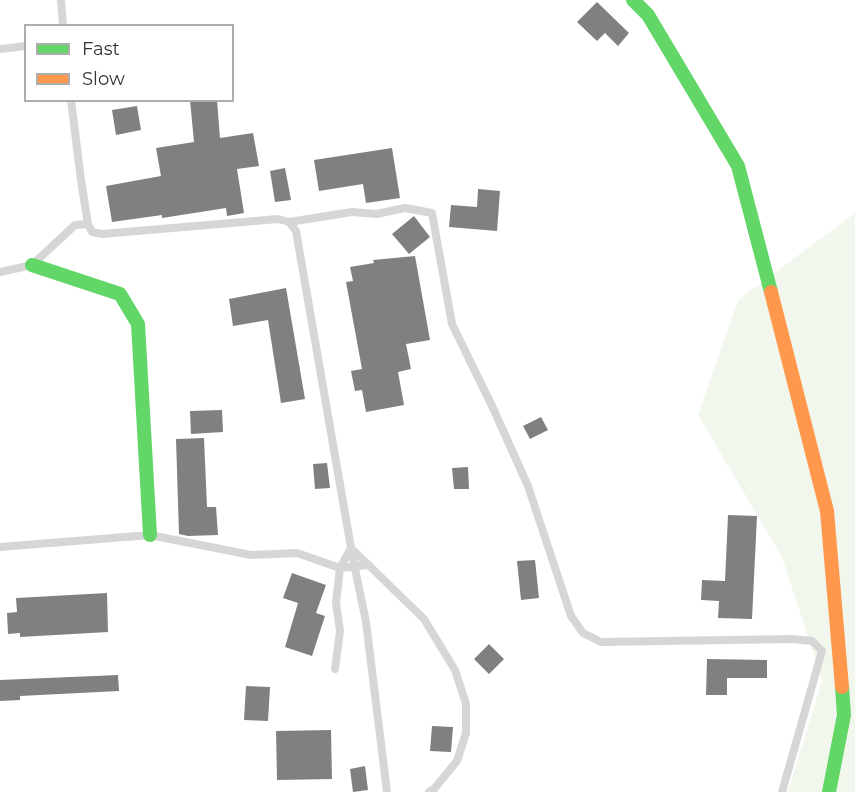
<!DOCTYPE html>
<html>
<head>
<meta charset="utf-8">
<style>
  body { margin:0 }
  #map { position:relative; width:855px; height:792px; overflow:hidden; background:#fff; font-family:Montserrat,sans-serif }
  canvas { display:block }
  .legend { position:absolute; left:24px; top:24px; width:210px; height:78px; box-sizing:border-box; background:#fff; border:2px solid #adadad; margin:0; padding:8px 10px; list-style:none; font-size:18px; color:#323232 }
  .legend li { display:flex; align-items:center; gap:12px; height:30px }
  .legend b { width:30px; border:2px solid #adadad }
</style>
</head>
<body>
<div id="map">
<canvas width="855" height="792"></canvas>
<ul class="legend">
<li><b style="height:8px;background:#63d668"></b>Fast</li>
<li><b style="height:8px;background:#ff974d"></b>Slow</li>
</ul>
</div>
<script>
const c = document.querySelector('canvas').getContext('2d');
c.lineJoin = 'round';
function fill(path, color) {
  c.fillStyle = color;
  c.fill(path, 'evenodd');
}
function poly(rows) {
  const path = new Path2D();
  for (const r of rows) {
    path.moveTo(r[0], r[1]);
    for (let i = 2; i < r.length; i += 2) path.lineTo(r[i], r[i + 1]);
  }
  return path;
}
function stroke(path, color, width, dash) {
  c.strokeStyle = color;
  c.lineWidth = width;
  c.lineCap = dash ? 'butt' : 'round';
  c.setLineDash(dash || []);
  c.stroke(path);
}
const green = poly([
  [855,213,855,792,788,792,822,680,782,557,698,415,738,300]
]);
const building = poly([
  [597,2,629,33,618,46,605,33,597,41,577,22],
  [190,100,217,100,220,138,253,133,259,166,237,169,244,213,227,216,226,208,162,218,162,215,112,222,106,186,161,176,156,148,194,142],
  [137,106,141,130,116,135,112,110],
  [392,148,400,198,366,203,363,184,319,191,314,160],
  [285,168,291,200,275,202,270,171],
  [478,189,500,191,497,231,449,227,451,205,477,207],
  [414,216,430,237,409,254,392,234],
  [415,256,430,340,406,344,411,369,398,372,404,405,366,412,362,390,355,391,351,371,362,369,346,282,353,281,350,267,374,263,373,260],
  [286,288,305,399,281,403,268,320,233,326,229,299],
  [222,410,223,432,191,434,190,411],
  [541,417,548,430,530,439,523,426],
  [204,438,207,507,216,507,218,535,188,536,179,534,176,439],
  [327,463,330,488,315,489,313,464],
  [468,467,469,489,454,489,452,468],
  [728,515,757,516,752,619,718,618,719,601,701,600,702,580,725,581],
  [535,560,539,598,521,600,517,561],
  [292,573,326,585,316,613,325,616,312,656,285,647,298,603,283,598],
  [107,593,108,632,20,637,20,633,8,634,7,613,17,612,16,598],
  [489,644,504,659,489,674,474,659],
  [707,659,767,660,767,678,727,678,727,695,706,695],
  [118,675,119,691,20,696,20,700,0,701,0,680],
  [246,686,270,687,268,721,244,720],
  [432,726,453,727,451,752,430,751],
  [331,730,332,779,277,780,276,731],
  [365,766,368,790,353,792,350,769]
]);
const lane = poly([
  [61,0,63,26],
  [0,49,26,46],
  [71,100,81,180,88,224,92,232,102,234,278,219,289,222,352,212,376,214,405,208,432,213,452,324,492,406,528,486,571,616,583,633,601,642,792,639,812,641,822,651,782,792],
  [289,222,296,231,351,548,340,568,336,603,340,631,335,669],
  [0,272,32,265,75,225,88,224],
  [0,547,150,535,251,555,297,553,340,568,369,565],
  [351,548,424,619,455,670,466,704,466,733,457,761,434,789,429,792],
  [351,549,366,622,387,792]
]);
const fast = poly([
  [633,0,648,15,738,166,771,292],
  [32,265,120,294,138,324,150,535],
  [829,792,844,715,842,687]
]);
const slow = poly([
  [771,292,827,511,842,687]
]);
fill(green, '#f2f7ee');
fill(building, '#808080');
stroke(lane, '#d6d6d6', 8);
stroke(fast, '#63d668', 14);
stroke(slow, '#ff974d', 14);
</script>
</body>
</html>
